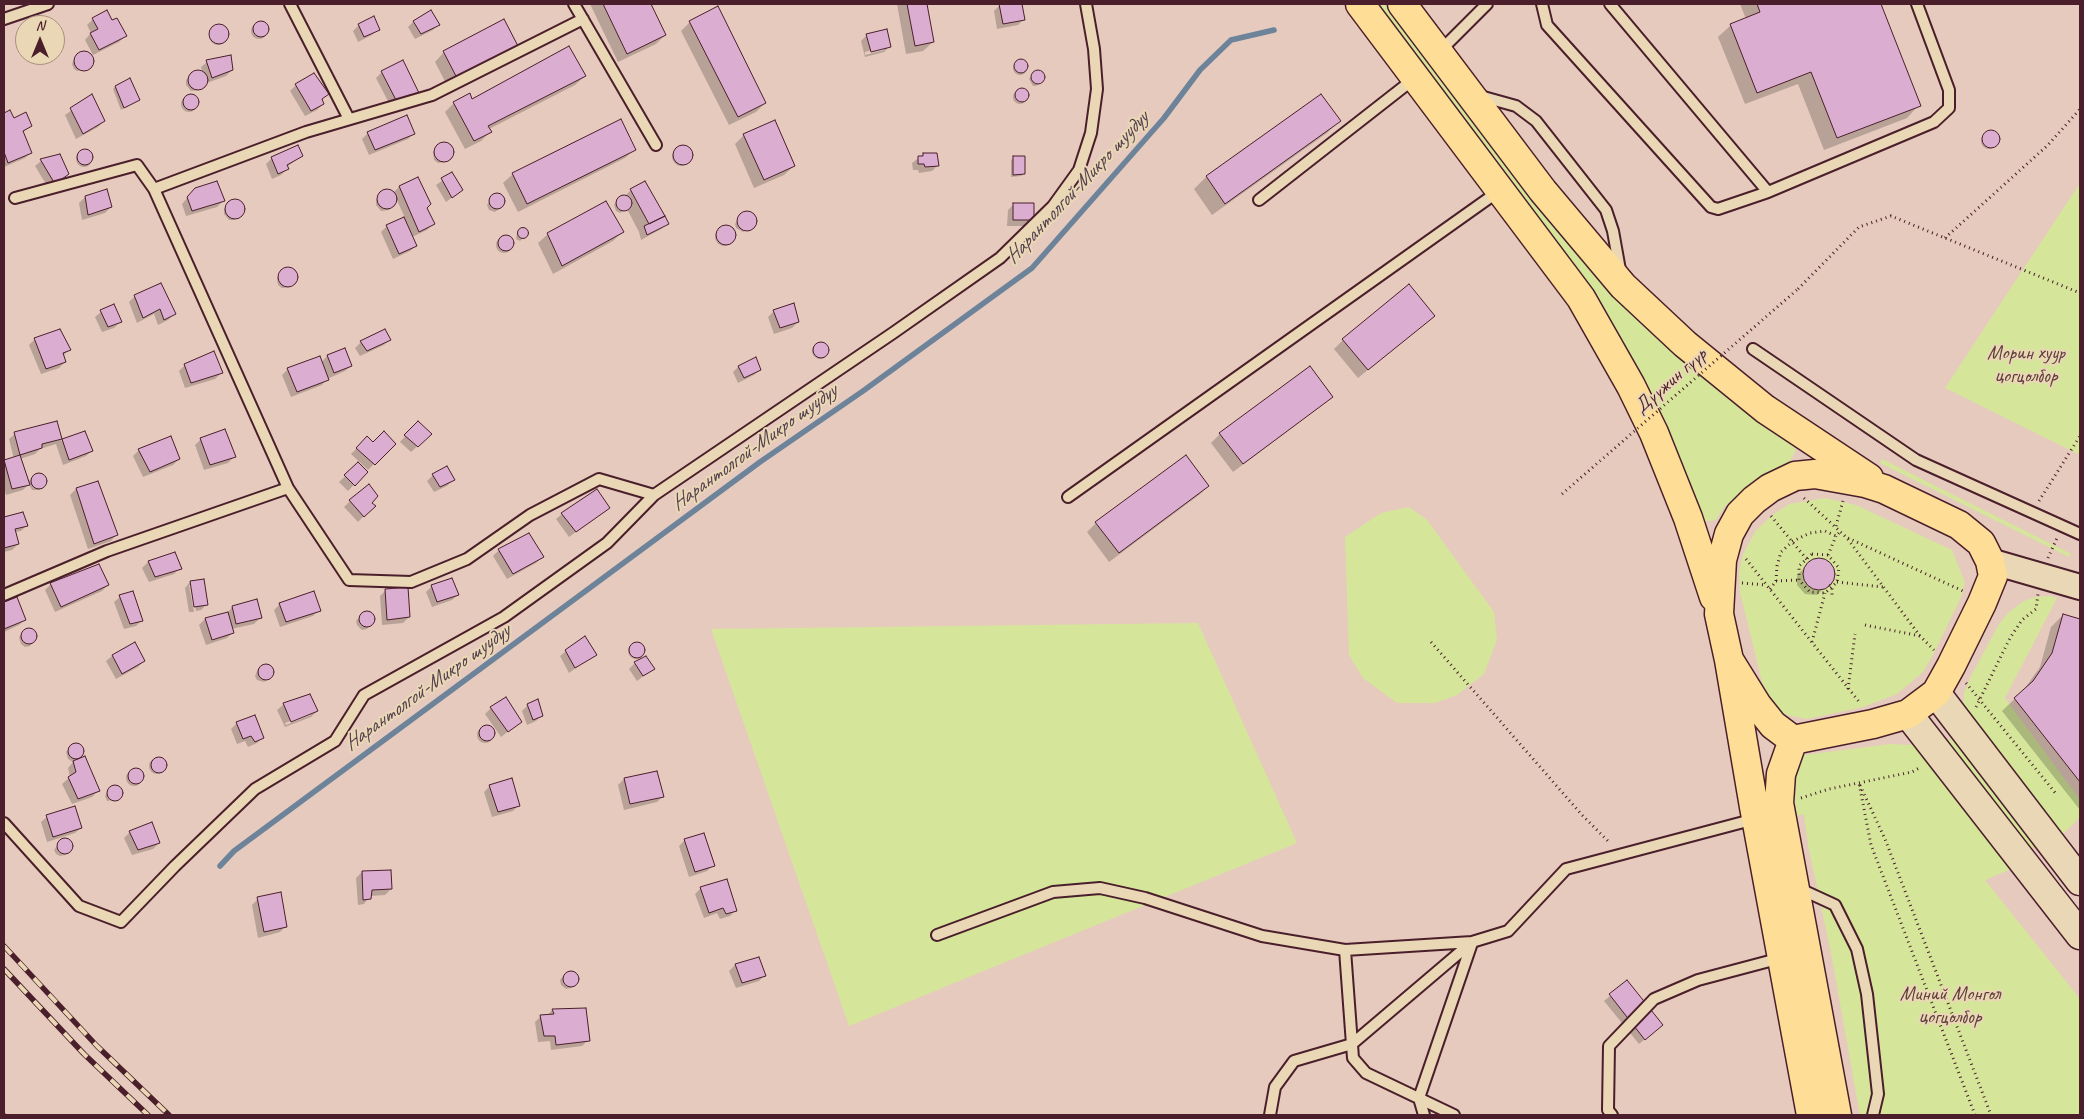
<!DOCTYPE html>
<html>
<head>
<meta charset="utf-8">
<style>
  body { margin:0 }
  #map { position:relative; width:2084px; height:1119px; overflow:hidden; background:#e6cabd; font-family:Caveat,sans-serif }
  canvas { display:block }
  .frame { position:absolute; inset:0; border:5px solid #4a1f2b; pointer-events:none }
  .north { position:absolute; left:15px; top:15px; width:50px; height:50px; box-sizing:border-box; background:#ead7b5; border:1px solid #aa8d7e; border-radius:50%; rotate:0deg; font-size:14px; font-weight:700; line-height:20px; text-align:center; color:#4a1f2b }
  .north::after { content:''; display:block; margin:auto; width:18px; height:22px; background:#4a1f2b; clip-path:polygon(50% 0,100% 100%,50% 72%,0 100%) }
</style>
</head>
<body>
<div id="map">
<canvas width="2084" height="1119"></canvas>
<div class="frame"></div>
<div class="north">N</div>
</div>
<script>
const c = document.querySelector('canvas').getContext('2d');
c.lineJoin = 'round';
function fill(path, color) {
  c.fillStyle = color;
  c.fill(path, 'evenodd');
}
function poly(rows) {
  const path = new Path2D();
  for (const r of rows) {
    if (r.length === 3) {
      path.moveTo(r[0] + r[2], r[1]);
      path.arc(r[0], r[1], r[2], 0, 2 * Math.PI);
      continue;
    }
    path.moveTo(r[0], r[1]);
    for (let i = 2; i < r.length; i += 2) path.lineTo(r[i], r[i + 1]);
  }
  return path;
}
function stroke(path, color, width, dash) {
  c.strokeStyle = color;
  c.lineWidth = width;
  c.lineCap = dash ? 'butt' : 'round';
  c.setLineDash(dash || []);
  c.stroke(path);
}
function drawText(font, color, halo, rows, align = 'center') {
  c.font = font + ' Caveat,sans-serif';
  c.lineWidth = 4;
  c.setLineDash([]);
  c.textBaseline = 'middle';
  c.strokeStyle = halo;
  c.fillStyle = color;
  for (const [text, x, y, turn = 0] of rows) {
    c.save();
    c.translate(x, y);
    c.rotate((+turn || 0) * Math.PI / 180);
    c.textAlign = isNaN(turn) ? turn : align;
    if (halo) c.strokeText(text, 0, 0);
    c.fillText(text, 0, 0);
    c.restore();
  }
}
const green = poly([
  [1380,4,1384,4,1573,250,1641,320,1786,438,1796,449,1789,464,1760,476,1724,507,1716,520,1701,522,1591,299,1517,188,1375,7],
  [2080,183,2080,455,1945,388],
  [1882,459,2071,554,2069,557,1880,463],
  [1825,498,1856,505,1952,550,1965,583,1961,597,1935,651,1923,672,1897,694,1863,707,1807,719,1786,715,1776,708,1765,694,1740,592,1739,572,1743,554,1755,532,1771,516,1789,504],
  [1409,507,1427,520,1494,612,1497,640,1484,674,1457,695,1435,703,1397,703,1363,678,1349,655,1345,537,1381,513],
  [2050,596,2057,598,2005,698,2080,800,2080,817,2062,835,1963,710,1964,693,1971,676,1999,624,2009,612,2022,602,2035,597],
  [1198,623,1297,843,849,1026,711,629],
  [1951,738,1954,738,2039,843,2030,850,1948,743],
  [1890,744,1913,745,1926,754,2016,867,1985,880,2080,999,2080,1115,1860,1115,1831,953,1808,845,1804,814,1791,817,1790,767,1804,755]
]);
const shadow = poly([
  [590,4,650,4,665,35,656,44,618,62],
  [897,4,926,4,933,42,923,51,906,54],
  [1021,4,1024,19,1018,25,997,29,994,11,1000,5],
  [1740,4,1879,4,1919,105,1907,118,1824,150,1798,84,1745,104,1718,37,1731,25,1746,19],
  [93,19,112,22,125,36,119,42,93,55,85,40,91,33,87,25],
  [413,22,439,24,433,30,415,39,408,27],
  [690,22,765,103,756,112,729,125,681,31],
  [259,31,8],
  [359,25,378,29,372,35,358,42,353,31],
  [218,36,9],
  [867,35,890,46,884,52,865,57,861,41],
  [884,47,884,50,865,55,865,52],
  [517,45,508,55,448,87,435,62,444,52],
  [84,53,89,54,92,61,89,68,77,71,74,69,72,64,74,59],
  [1020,68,7],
  [207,62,232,70,226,76,204,84,199,90,191,91,186,85,186,80,193,73,200,72,203,74,201,67],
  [1036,71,1040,71,1044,75,1044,79,1036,86,1033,86,1029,79],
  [382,72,417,92,411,98,391,107,376,78],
  [585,76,575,85,489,129,490,132,481,141,465,149,445,112,454,103],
  [296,85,327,94,321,100,323,104,317,110,305,116,290,91],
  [115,87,138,100,121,110,113,89],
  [1020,97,7],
  [92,96,104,121,98,127,76,139,65,115],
  [1321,96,1339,121,1327,133,1212,215,1194,189,1206,177],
  [189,104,8],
  [10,111,13,119,31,126,22,133,31,152,25,158,4,167,4,114],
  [1989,141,8],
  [368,133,413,134,408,139,369,155,362,139],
  [744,135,794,166,784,175,754,188,735,144],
  [442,143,447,144,452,149,452,154,446,162,438,163,434,160,433,152],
  [681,157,9],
  [635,149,625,158,518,212,503,183,513,174],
  [84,159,8],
  [924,154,938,165,932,171,919,173,918,170,913,170,912,163],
  [59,155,68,174,49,189,35,166,41,161],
  [301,156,287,167,287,169,281,175,272,179,266,164,272,158],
  [1013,158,1024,174,1021,176,1011,177,1011,160],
  [452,174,462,190,446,202,436,185],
  [418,178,426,208,433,224,427,230,412,237,416,246,410,251,393,259,381,232,387,226,405,218,395,196,395,202,389,210,381,211,376,205,376,200,382,193,390,192,392,194,399,187],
  [631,190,667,224,661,229,641,240,639,232,627,209,620,213,616,211,614,205,619,198,625,196],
  [496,195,504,199,502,206,495,212,489,210,487,205,492,197],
  [189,196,223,201,217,207,186,216,182,204],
  [85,197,111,207,105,213,82,220,79,203],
  [233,201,242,204,243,211,234,220,229,220,224,214,224,209],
  [1014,204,1032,220,1026,226,1007,226,1008,210],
  [747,212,754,216,755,220,751,228,743,232,736,228,735,224,740,216],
  [724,237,9],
  [522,229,526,230,527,234,520,241,516,239,517,233],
  [622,232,613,241,553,274,538,243,548,234],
  [504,245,8],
  [286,269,295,272,296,280,290,287,282,288,278,285,277,278],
  [135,296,174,314,168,320,158,325,154,314,137,323,129,302],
  [113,306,120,322,114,328,102,332,95,317,101,312],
  [774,311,798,322,792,328,774,334,768,317],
  [1433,316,1358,378,1334,349,1343,340],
  [35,339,69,350,63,356,65,362,59,368,41,374,29,345],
  [390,339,384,345,360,356,355,348,361,342],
  [820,351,8],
  [344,349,351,366,345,371,327,379,322,385,291,397,282,375,288,369,321,363,327,356],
  [185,365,221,373,215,379,185,388,179,371],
  [738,367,760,369,754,375,738,383,733,372],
  [1332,396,1322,405,1233,472,1211,443,1220,434],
  [56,422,61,441,85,432,92,450,86,456,63,465,56,444,40,449,35,454,20,459,28,482,35,475,41,474,45,476,46,484,39,490,32,490,29,484,23,490,6,495,4,487,4,462,14,459,9,439,15,434],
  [418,422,424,440,411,452,400,442],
  [367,438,373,443,394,444,368,470,351,454],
  [201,439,234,457,228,463,204,470,195,445],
  [139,450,179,459,173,465,143,477,133,456],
  [358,464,366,472,348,491,339,482],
  [433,475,453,480,447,486,434,492,427,481],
  [1208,486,1199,495,1109,562,1087,532,1096,523],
  [76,489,116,535,111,541,88,549,70,495],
  [350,501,374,506,358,522,344,507],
  [609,508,569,537,556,519,562,514],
  [22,514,27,525,21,531,15,532,18,544,12,550,4,552,4,519],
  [499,550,542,557,536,563,507,579,493,556],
  [174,553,180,568,174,574,149,582,142,568,148,562],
  [1814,559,1825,560,1834,569,1832,580,1817,595,1805,594,1797,585,1797,575],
  [190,582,207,604,201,610,196,611,192,585,189,585,194,612,189,612,185,588],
  [51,584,108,585,102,591,55,612,45,590],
  [432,586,458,595,452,600,432,607,426,592],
  [386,590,409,617,403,623,382,625,380,596],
  [120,597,141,621,136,626,124,629,114,602],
  [17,598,25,619,19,625,4,632,4,604],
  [280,604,319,610,313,616,280,627,274,610],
  [232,607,260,618,254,624,231,629,233,632,227,638,206,645,199,625,205,619,227,614],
  [369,613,373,615,373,622,367,629,362,630,357,625,356,621,362,614],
  [2063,615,2080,621,2080,810,2002,711,2023,691,2040,667,2051,627],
  [32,629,35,632,36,639,30,646,25,647,21,644,19,637,25,630],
  [636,651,8],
  [566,651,595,654,569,673,560,656],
  [112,656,144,661,138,667,116,679,106,661],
  [635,663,653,669,637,681,629,669],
  [268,665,272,668,273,672,271,677,264,682,257,680,255,676,258,669,261,666],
  [310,696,317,711,311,717,285,727,277,710,283,705],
  [311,713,311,715,286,725,285,723],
  [528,705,542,715,536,721,527,725,522,711],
  [491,708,520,722,501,737,485,714],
  [237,723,263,737,257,743,248,747,245,741,237,744,231,729],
  [485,735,8],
  [79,744,83,751,79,760,98,791,92,797,72,804,62,784,70,777,68,768,73,762,68,759,66,752,72,745],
  [157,766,8],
  [134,778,8],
  [624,779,663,796,657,802,624,810,618,785],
  [115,785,121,788,122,793,119,799,107,801,105,796,108,790],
  [490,786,519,805,513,811,492,817,484,792],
  [47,817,81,828,75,833,47,842,41,822],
  [130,832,159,843,153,849,132,855,124,838],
  [63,838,71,842,72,846,65,855,60,856,56,854,54,850],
  [685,840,713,865,707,871,689,877,679,846],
  [362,872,391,889,385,895,370,896,364,904,358,905,356,878],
  [701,888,736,910,730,916,720,919,717,913,704,918,695,894],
  [258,899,286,926,280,932,258,938,252,905],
  [758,958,765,975,759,981,736,988,729,971,735,965],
  [573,972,577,974,577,982,571,988,566,989,561,985,560,980,566,973],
  [1627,982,1656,1030,1639,1044,1604,1001],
  [585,1009,588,1040,582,1046,551,1050,550,1041,538,1042,535,1022,541,1016,547,1016,552,1010]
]);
const stream = poly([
  [220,866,234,851,760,462,863,391,1032,268,1164,118,1200,70,1231,40,1274,30]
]);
const building = poly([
  [603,4,651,4,666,35,627,54,603,4],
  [907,4,927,4,934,42,915,46,907,4],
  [999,4,1022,4,1025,20,1003,24,999,4],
  [1757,4,1881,4,1921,106,1837,138,1811,72,1757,93,1730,24,1760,12,1757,4],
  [718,6,766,103,738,117,689,21,718,6],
  [107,10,112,20,117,18,127,36,99,50,90,33,98,29,92,18,107,10],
  [431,10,440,25,421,34,413,21,431,10],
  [374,16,380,30,364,37,358,24,374,16],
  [504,19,518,46,457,78,443,51,504,19],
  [261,29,8],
  [219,34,10],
  [887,29,891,47,871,52,866,34,887,29],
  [569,46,586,76,488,126,492,132,474,141,453,102,470,93,472,99,569,46],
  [84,61,10],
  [231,55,233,70,212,78,206,60,231,55],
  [1021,66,7],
  [403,60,419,93,397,102,381,71,403,60],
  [1038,77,7],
  [198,80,10],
  [314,73,329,94,322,99,324,104,311,111,295,84,314,73],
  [130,78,140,100,124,108,115,86,130,78],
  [1022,95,7],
  [191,102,8],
  [92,94,105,121,83,134,70,108,92,94],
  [1321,94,1341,121,1225,204,1206,176,1321,94],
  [10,110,14,118,26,112,32,126,23,131,32,153,8,163,4,152,4,113,10,110],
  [407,115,415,134,375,150,367,132,407,115],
  [621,119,636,150,527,204,512,173,621,119],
  [775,120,795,166,764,180,743,134,775,120],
  [1991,139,9],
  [444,152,10],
  [298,145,303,156,287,165,289,169,278,174,271,157,298,145],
  [683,155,10],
  [85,157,8],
  [923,153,937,153,939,166,925,167,924,164,918,164,918,156,923,156,923,153],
  [60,154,69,174,55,184,40,159,60,154],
  [1013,156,1025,156,1025,174,1013,175,1013,156],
  [452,172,463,190,452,198,441,178,452,172],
  [418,177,431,204,427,208,435,224,419,232,399,186,418,177],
  [217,181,225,201,192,211,187,197,195,188,217,181],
  [645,181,665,216,649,224,630,189,645,181],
  [107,189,112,207,88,215,85,196,107,189],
  [387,199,10],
  [497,201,8],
  [624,203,8],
  [235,209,10],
  [606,201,624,232,562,266,547,233,606,201],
  [1013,203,1034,203,1034,220,1013,220,1013,203],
  [747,221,10],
  [665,216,669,224,647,235,644,226,665,216],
  [404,217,417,246,399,254,386,225,404,217],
  [726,235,10],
  [523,233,5.5],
  [506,243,8],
  [288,277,10],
  [161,283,176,314,164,320,160,309,143,318,134,295,161,283],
  [1409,284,1435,316,1368,370,1342,339,1409,284],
  [794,303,799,322,780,328,773,310,794,303],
  [114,304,122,322,108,327,100,310,114,304],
  [60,329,71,350,63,353,66,362,46,369,34,338,60,329],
  [385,329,391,340,367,351,360,341,385,329],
  [821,350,8],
  [345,348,352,366,334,373,327,355,345,348],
  [214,351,223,373,191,383,184,364,214,351],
  [320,356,329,380,297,392,287,368,320,356],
  [756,357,761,370,744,378,738,366,756,357],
  [1310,366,1333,397,1243,464,1219,433,1310,366],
  [57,421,62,439,42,444,42,448,20,455,14,432,57,421],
  [418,421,432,434,418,447,404,435,418,421],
  [225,429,236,457,210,465,200,438,225,429],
  [85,431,93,451,69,460,62,439,85,431],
  [384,431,396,444,375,465,356,448,367,436,373,442,384,431],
  [171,436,180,459,150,472,138,449,171,436],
  [20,455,30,485,12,489,4,460,20,455],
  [1186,455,1209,486,1119,553,1095,522,1186,455],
  [358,462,368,472,355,486,344,475,358,462],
  [447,466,455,480,440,487,432,474,447,466],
  [39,481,8],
  [98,481,118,535,94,544,76,488,98,481],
  [369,484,378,496,372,503,376,506,364,517,349,500,369,484],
  [597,489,610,508,576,532,561,513,597,489],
  [23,512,28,526,15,529,19,544,4,548,4,517,23,512],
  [529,533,544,557,513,574,498,549,529,533],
  [175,552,182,569,155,577,148,561,175,552],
  [1819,574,16],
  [99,564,109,585,61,607,50,583,99,564],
  [452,578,459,595,437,602,431,585,452,578],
  [204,579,208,605,194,607,190,581,204,579],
  [408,587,410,617,387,620,385,589,408,587],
  [133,591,143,621,130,624,119,595,133,591],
  [314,591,321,611,286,622,279,603,314,591],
  [17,597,26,620,4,629,4,602,17,597],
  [257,599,262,618,236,624,232,606,257,599],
  [367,619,8],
  [228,612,234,633,212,640,205,618,228,612],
  [2063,614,2080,619,2080,782,2014,698,2033,681,2052,653,2063,614],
  [29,636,8],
  [585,636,597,655,575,668,565,650,585,636],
  [637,650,8],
  [135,642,145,661,122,674,112,655,135,642],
  [646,656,655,669,643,676,634,662,646,656],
  [266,672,8],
  [310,694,318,711,291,722,283,703,310,694],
  [506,697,522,722,508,732,490,707,506,697],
  [538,699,543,716,533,720,527,704,538,699],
  [255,715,264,738,255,742,251,736,243,739,236,722,255,715],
  [487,733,8],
  [76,751,8],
  [85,756,100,791,78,799,68,777,76,772,73,761,85,756],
  [159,765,8],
  [136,776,8],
  [657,771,664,797,630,804,624,778,657,771],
  [512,778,520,806,498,812,489,785,512,778],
  [115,793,8],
  [75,806,82,828,53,837,46,815,75,806],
  [152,822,160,843,138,850,129,831,152,822],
  [704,833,715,866,695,872,684,839,704,833],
  [65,846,8],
  [391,870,392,889,372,890,371,899,363,900,362,871,391,870],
  [727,879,737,911,726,914,723,908,709,913,700,887,727,879],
  [281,892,287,927,264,932,257,897,281,892],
  [759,957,766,976,742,983,735,964,759,957],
  [571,979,8],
  [1627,980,1663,1025,1645,1040,1609,994,1627,980],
  [586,1008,590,1041,556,1045,555,1036,544,1036,540,1015,554,1014,552,1009,586,1008]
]);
const path = poly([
  [1945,238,2048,145,2080,109],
  [1798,289,1859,227,1891,216,2080,293],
  [1804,498,1847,538,1920,636,1934,650],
  [2039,501,2080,436],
  [1771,516,1809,562],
  [1836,526,1843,501],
  [1848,538,1963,591],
  [1812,554,1828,555,1839,568,1837,582,1825,593,1810,592,1799,580,1799,566,1812,554],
  [1828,555,1836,536],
  [2048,558,2057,538],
  [1746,559,1860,703],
  [1776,581,1799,580],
  [1837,582,1883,587],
  [1742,583,1766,585],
  [1829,585,1832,587,1832,598],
  [1770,589,1776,581,1777,566,1781,552,1793,541,1810,533,1825,531,1836,536,1841,531],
  [1865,625,1920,636],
  [1431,642,1582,815,1610,843],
  [1812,642,1825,593],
  [1966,683,2057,795],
  [1848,689,1855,634],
  [1976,707,2010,638,2022,620,2036,609,2038,594],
  [1801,798,1829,789,1912,772,1921,767],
  [4,1114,5,1115],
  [1975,1115,1871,845,1859,783,1885,839,1991,1115]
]);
const service = poly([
  [290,4,349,119],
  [574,4,656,145],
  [1542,4,1547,25,1711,207,1718,209,1768,192,1934,122,1949,108,1949,90,1917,4],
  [1610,4,1768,192],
  [4,19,48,4],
  [583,19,432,95,306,132,154,189,288,488,349,580,411,582,467,559,530,515,599,479,654,495,893,333,1000,258,1053,206,1079,170,1091,133,1097,89,1094,49,1086,4],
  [1439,52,1487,4],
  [1480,96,1516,106,1536,121,1606,210,1613,231,1620,270],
  [15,198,137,165,154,189],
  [1259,200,1415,78],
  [1753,349,1916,460,2080,534],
  [1068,497,1499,191],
  [4,595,107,551,288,488],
  [4,823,79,906,121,922,175,866,255,789,335,741,364,695,504,617,607,543,654,495],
  [1798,888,1835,905,1857,949,1867,994,1878,1094,1873,1115],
  [937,935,1053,892,1100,888,1145,898,1262,936,1345,950,1472,942,1508,931,1566,869,1755,819],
  [1345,950,1353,1058,1366,1073,1454,1115],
  [1270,1115,1275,1087,1294,1061,1352,1044,1472,942],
  [1424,1115,1419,1098,1472,943],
  [1612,1115,1608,1110,1609,1046,1654,999,1698,980,1781,958]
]);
const tertiary = poly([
  [1990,561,2080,587]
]);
const secondary = poly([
  [1936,693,2080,881],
  [1908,714,2080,935]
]);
const trunk = poly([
  [1360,4,1581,298,1631,386,1654,433,1688,518,1714,597],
  [1402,4,1543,191,1623,286,1685,344,1765,409,1869,478],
  [1729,660,1757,705,1773,725,1793,740,1873,724,1908,714,1936,693,1951,666,1982,603,1993,576,1990,561,1981,543,1959,525,1884,489,1865,483,1815,474,1795,476,1770,488,1754,500,1740,514,1729,534,1722,560,1719,614,1729,660,1754,807,1811,1115],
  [1793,740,1781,774,1779,803,1837,1115]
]);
const rail = poly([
  [4,946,97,1046,169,1115],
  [4,969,84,1054,148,1115]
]);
const pathBridge = poly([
  [1562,494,1798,289]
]);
const parkNames = [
  ["Морин хуур",2026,354],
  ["цогцолбор",2026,377],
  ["Миний Монгол",1950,995],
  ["цогцолбор",1950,1018]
];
const streetNames = [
  ["Дүүжин гүүр",1671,381,-41]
];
const waterNames = [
  ["Нарантолгой-Микро шуудуу",1077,188,-47],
  ["Нарантолгой-Микро шуудуу",754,448,-36],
  ["Нарантолгой-Микро шуудуу",427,688,-36]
];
fill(green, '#d5e69a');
fill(shadow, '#0003');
stroke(stream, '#6c839a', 5.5);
fill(building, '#dbadd0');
stroke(building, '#4a1f2b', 1);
stroke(service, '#4a1f2b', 14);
stroke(tertiary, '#4a1f2b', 28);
stroke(secondary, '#4a1f2b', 31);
stroke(trunk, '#4a1f2b', 31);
stroke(path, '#4a1f2b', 3, [1, 4]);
stroke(service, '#ead7b5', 10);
stroke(tertiary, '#ead7b5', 24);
stroke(secondary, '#ead7b5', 28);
stroke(trunk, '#fedd96', 28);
stroke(rail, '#4a1f2b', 5.5);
stroke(rail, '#ead7b5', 4, [11]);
stroke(pathBridge, '#4a1f2b', 3, [1, 4]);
drawText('20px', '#5f3d3c', '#ead7b5', parkNames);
drawText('20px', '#4a1f2b', '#ead7b5', streetNames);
drawText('italic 21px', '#554050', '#ead7b5', waterNames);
</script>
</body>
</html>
